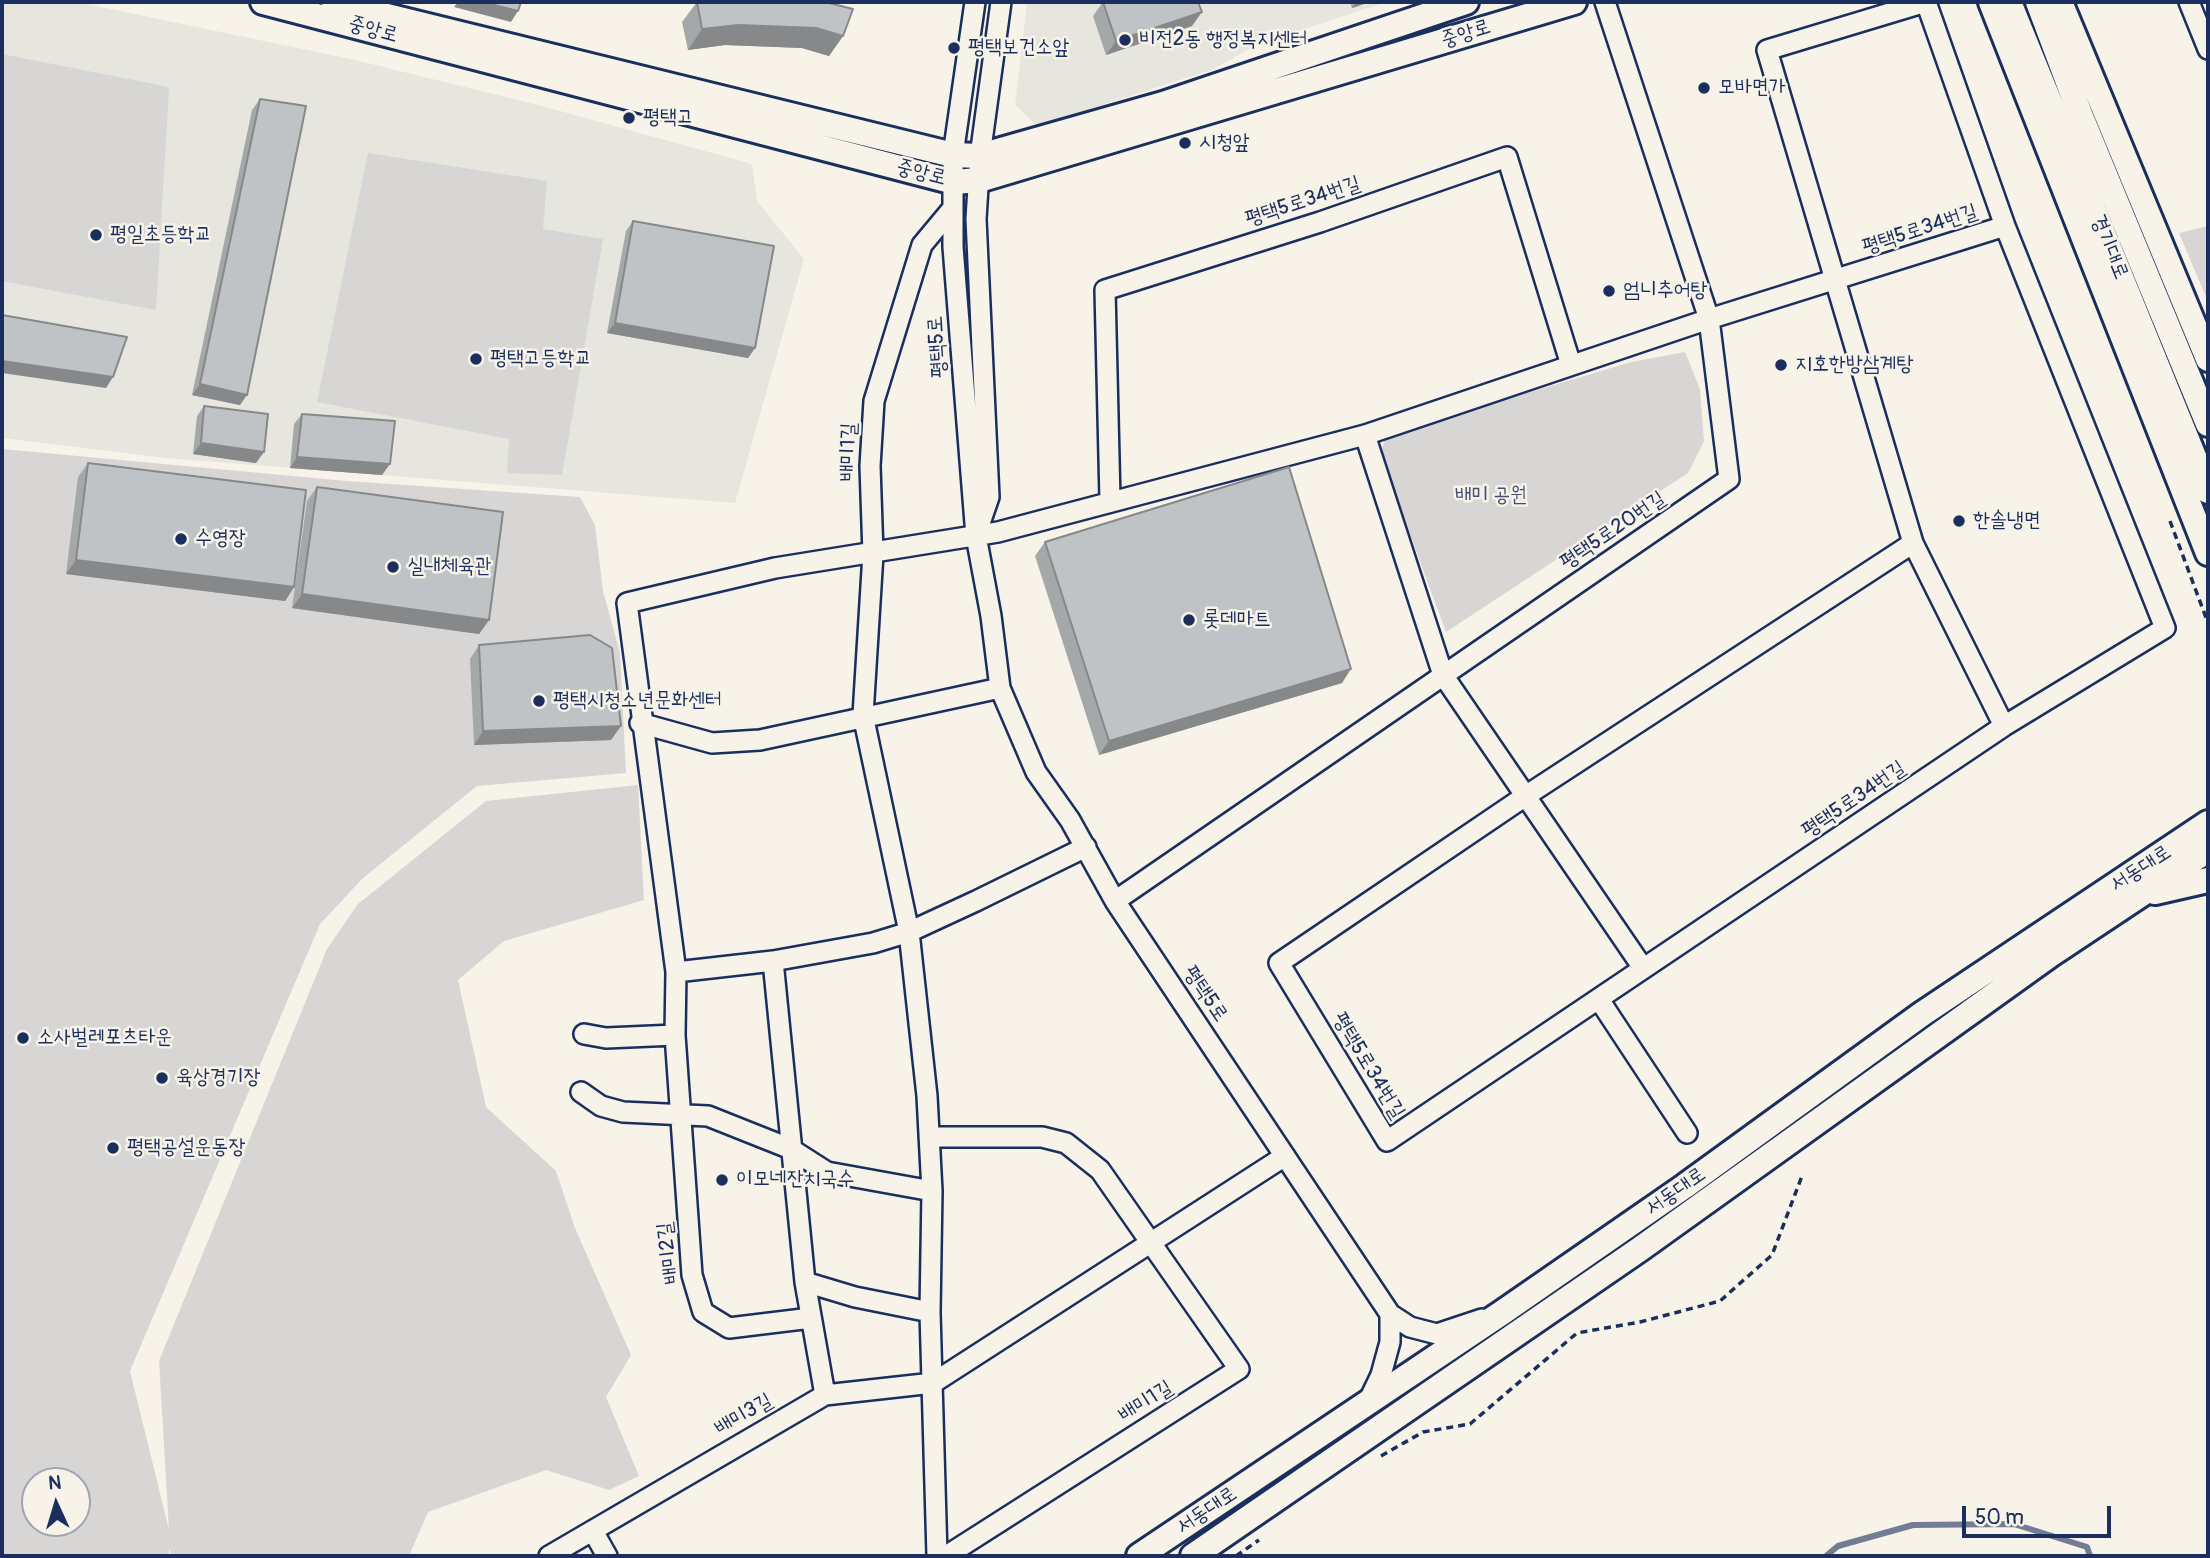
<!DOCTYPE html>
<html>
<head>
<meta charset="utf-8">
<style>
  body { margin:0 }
  #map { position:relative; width:2210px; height:1558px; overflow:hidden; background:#f7f3e8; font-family:Pangolin,sans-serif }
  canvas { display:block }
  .frame { position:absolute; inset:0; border:4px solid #1b2f5e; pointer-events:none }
  .north { position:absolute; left:21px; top:1467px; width:70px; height:70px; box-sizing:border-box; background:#f7f3e8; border:2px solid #9fa5b1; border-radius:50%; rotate:356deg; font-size:19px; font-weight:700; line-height:28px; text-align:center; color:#1b2f5e }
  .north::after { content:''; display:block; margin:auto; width:24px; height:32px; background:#1b2f5e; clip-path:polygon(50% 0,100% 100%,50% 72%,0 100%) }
  .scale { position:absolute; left:1962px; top:1506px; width:149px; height:32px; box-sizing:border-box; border:4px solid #1b2f5e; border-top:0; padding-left:9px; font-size:21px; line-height:24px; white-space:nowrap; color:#1b2f5e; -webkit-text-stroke:5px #f7f3e8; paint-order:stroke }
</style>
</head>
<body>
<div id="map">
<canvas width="2210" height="1558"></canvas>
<div class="frame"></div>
<div class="north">N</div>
<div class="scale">50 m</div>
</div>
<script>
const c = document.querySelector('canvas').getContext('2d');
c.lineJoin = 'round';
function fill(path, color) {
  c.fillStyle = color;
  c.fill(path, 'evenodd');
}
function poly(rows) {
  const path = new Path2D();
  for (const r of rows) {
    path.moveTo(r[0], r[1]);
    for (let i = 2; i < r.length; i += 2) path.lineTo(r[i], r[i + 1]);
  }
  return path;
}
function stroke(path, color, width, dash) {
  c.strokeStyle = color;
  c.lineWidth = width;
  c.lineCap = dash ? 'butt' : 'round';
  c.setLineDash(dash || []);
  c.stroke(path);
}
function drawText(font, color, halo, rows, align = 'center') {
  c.font = font + ' Pangolin,"Poor Story",sans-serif';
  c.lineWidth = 5;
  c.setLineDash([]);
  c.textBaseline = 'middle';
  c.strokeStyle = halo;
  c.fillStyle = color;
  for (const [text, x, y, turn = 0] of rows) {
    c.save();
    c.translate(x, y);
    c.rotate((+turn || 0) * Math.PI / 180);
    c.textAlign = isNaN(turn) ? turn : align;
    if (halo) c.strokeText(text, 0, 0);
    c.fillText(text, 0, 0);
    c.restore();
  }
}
const built = poly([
  [2,2,77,2,355,60,542,106,752,164,757,201,804,259,735,503,166,458,2,438],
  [1027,2,1386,2,1254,46,1214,69,1037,126,1015,105]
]);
const green = poly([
  [2,54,169,87,156,310,2,281],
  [368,153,547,181,543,229,603,239,562,475,507,473,509,439,317,402],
  [2208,226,2208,302,2179,233],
  [1685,352,1700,389,1704,441,1688,473,1446,632,1380,453,1387,435,1631,362],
  [2,449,347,481,580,497,595,525,603,591,620,653,626,773,477,786,363,878,320,924,130,1371,169,1530,159,1361,327,949,358,904,486,801,638,785,644,900,504,941,458,980,486,1107,556,1171,575,1228,631,1355,606,1397,639,1476,609,1490,546,1470,428,1512,409,1556,171,1556,170,1548,168,1556,2,1556],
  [35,1481,77,1481,77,1523,35,1523]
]);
const stream = poly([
  [1826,1556,1838,1546,1913,1525,2014,1524,2087,1547,2090,1556]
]);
const path = poly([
  [2170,521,2208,623],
  [1381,1456,1423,1432,1470,1424,1577,1333,1640,1322,1720,1301,1772,1255,1802,1176],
  [1236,1556,1259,1540]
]);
const minor = poly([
  [975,2,953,155,953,247,976,536,991,616,1000,688,1036,772,1070,820,1115,901,1390,1314,1410,1327,1437,1334,1482,1319],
  [2189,2,2208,49],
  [1365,435,1443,675,1643,968],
  [1110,500,1105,290,1320,222,1507,157,1571,365],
  [978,529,989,497,976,219,980,156,1001,2],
  [1913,543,1524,797,1279,963,1387,1141,2004,726,2165,628,2005,226,1926,2,1767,50,1913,543,2004,726],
  [640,723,712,743,760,740,1000,688],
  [1115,901,1729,479,1709,319,1605,2],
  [773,961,805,1282,825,1395],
  [676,972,773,961,873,943,909,932,976,901,1086,847],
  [1600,1001,1687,1133],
  [584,1034,606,1038,675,1035],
  [581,1092,601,1106,623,1112,708,1116,791,1149,827,1172,932,1191],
  [929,1137,1042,1137,1066,1143,1100,1170,1239,1369,946,1556],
  [805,1282,855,1297,930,1312],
  [811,1318,729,1328,703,1312,692,1275,675,1035,676,972,627,603,775,568,998,532,1365,435,1709,319,2005,226],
  [1369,1400,1381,1375,1390,1342,1390,1314],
  [593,1531,607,1556],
  [549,1556,825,1395,933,1383,1285,1156],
  [937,1556,930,1312,932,1191,927,1096,909,932,863,715,873,554,870,466,874,401,922,245,952,209]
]);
const major = poly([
  [263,2,954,182,979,180,1574,2],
  [1991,2,2208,553],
  [2009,2,2208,491],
  [2038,2,2080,114,2208,424],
  [2060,2,2208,359],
  [334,3,953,155,980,156,1163,104,1466,2],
  [2155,892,2208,880],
  [1139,1556,1503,1312,1685,1186,1922,1014,2208,823],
  [1193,1556,1640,1249,2050,955,2208,850]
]);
const wall = poly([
  [697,2,843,36,829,56,802,48,725,45,688,50,682,22],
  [1103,2,1192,26,1106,55,1093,16],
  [1350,2,1370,2,1352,8],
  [260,99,240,405,192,395,252,110],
  [633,221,755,348,748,358,607,333,626,231],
  [204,406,256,463,193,454,197,416],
  [302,414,382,475,290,468,294,424],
  [88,463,294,587,285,601,66,574,78,477],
  [317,487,489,620,479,634,292,608,307,501],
  [1045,542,1342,683,1099,755,1035,556],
  [479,645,611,740,474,745,470,659]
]);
const shadedWall = poly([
  [458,2,482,2,518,11,511,22,454,7],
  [1357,2,1370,2,1352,8],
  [1202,12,1192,26,1106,55,1116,41],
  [739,25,816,28,843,36,829,56,802,48,725,45,688,50,702,29],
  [615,323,755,348,748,358,607,333],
  [2,361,113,377,106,388,2,373],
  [200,384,247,395,240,405,192,395],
  [201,443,264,452,256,463,193,454],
  [297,457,390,464,382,475,290,468],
  [76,560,294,587,285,601,66,574],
  [302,594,489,620,479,634,292,608],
  [1351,669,1342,683,1099,755,1109,741],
  [621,726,611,740,474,745,483,731]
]);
const building = poly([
  [482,2,521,2,518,11,482,2],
  [697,2,825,2,853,9,843,36,816,28,739,25,702,29,697,2],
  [1103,2,1198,2,1202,12,1116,41,1103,2],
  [260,99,306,106,247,395,200,384,260,99],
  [633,221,774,246,755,348,615,323,633,221],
  [2,315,127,337,113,377,2,361,2,315],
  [204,406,268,414,264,452,201,443,204,406],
  [302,414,395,421,390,464,297,457,302,414],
  [88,463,306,490,294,587,76,560,88,463],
  [1289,467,1351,669,1109,741,1045,542,1289,467],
  [317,487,503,512,489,620,302,594,317,487],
  [590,635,612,648,621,726,483,731,479,645,590,635]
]);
const markers = [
  [1125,40,7,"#1b2f5e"],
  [954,48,7,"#1b2f5e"],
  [1704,88,7,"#1b2f5e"],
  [629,118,7,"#1b2f5e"],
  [1185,143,7,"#1b2f5e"],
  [96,235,7,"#1b2f5e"],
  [1609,291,7,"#1b2f5e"],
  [476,359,7,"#1b2f5e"],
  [1781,365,7,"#1b2f5e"],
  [1959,521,7,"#1b2f5e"],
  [181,539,7,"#1b2f5e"],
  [393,567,7,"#1b2f5e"],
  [1189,620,7,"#1b2f5e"],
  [539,701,7,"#1b2f5e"],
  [23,1038,7,"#1b2f5e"],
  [162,1078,7,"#1b2f5e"],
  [113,1148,7,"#1b2f5e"],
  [722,1180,7,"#1b2f5e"]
];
const streetNames = [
  ["중앙로",373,30,15],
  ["중앙로",1466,34,-17],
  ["중앙로",921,173,14],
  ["평택5로34번길",1303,202,-18],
  ["평택5로34번길",1920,230,-18],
  ["경기대로",2109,247,68],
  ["평택5로",938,347,-94],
  ["배미1길",849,452,-88],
  ["평택5로20번길",1613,531,-34],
  ["평택5로34번길",1854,800,-34],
  ["서동대로",2141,869,-33],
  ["평택5로",1205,994,56],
  ["평택5로34번길",1368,1066,59],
  ["서동대로",1676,1192,-35],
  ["배미2길",669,1253,-97],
  ["배미1길",1146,1402,-32],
  ["배미3길",744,1415,-30],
  ["서동대로",1207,1511,-34]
];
const poiNames = [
  ["비전2동 행정복지센터",1139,40],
  ["평택보건소앞",968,48],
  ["모바면가",1718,88],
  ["평택고",643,118],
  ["시청앞",1199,143],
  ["평일초등학교",110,235],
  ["엄니추어탕",1623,291],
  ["평택고등학교",490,359],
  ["지호한방삼계탕",1795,365],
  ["한솔냉면",1973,521],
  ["수영장",195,539],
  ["실내체육관",407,567],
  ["롯데마트",1203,620],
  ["평택시청소년문화센터",553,701],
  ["소사벌레포츠타운",37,1038],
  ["육상경기장",176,1078],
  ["평택공설운동장",127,1148],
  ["이모네잔치국수",736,1180]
];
const parkNames = [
  ["배미 공원",1491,496]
];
fill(built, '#e6e5de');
fill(green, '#d7d6d4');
stroke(stream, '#727c95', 6);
stroke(minor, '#1b2f5e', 24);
stroke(major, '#1b2f5e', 30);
stroke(path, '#1b2f5e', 3.5, [7, 5]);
stroke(minor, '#f7f3e8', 19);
stroke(major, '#f7f3e8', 24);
fill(wall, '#a5a8a9');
fill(shadedWall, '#86888a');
fill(building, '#c0c3c5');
stroke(building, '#86888a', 2);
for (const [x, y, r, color] of markers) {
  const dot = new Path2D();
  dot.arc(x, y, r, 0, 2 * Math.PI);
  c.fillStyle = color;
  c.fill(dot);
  stroke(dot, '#f7f3e8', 2.5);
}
drawText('21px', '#1b2f5e', '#f7f3e8', streetNames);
drawText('21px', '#1b2f5e', '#f7f3e8', poiNames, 'left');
drawText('21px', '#415076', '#f7f3e8', parkNames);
</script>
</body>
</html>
